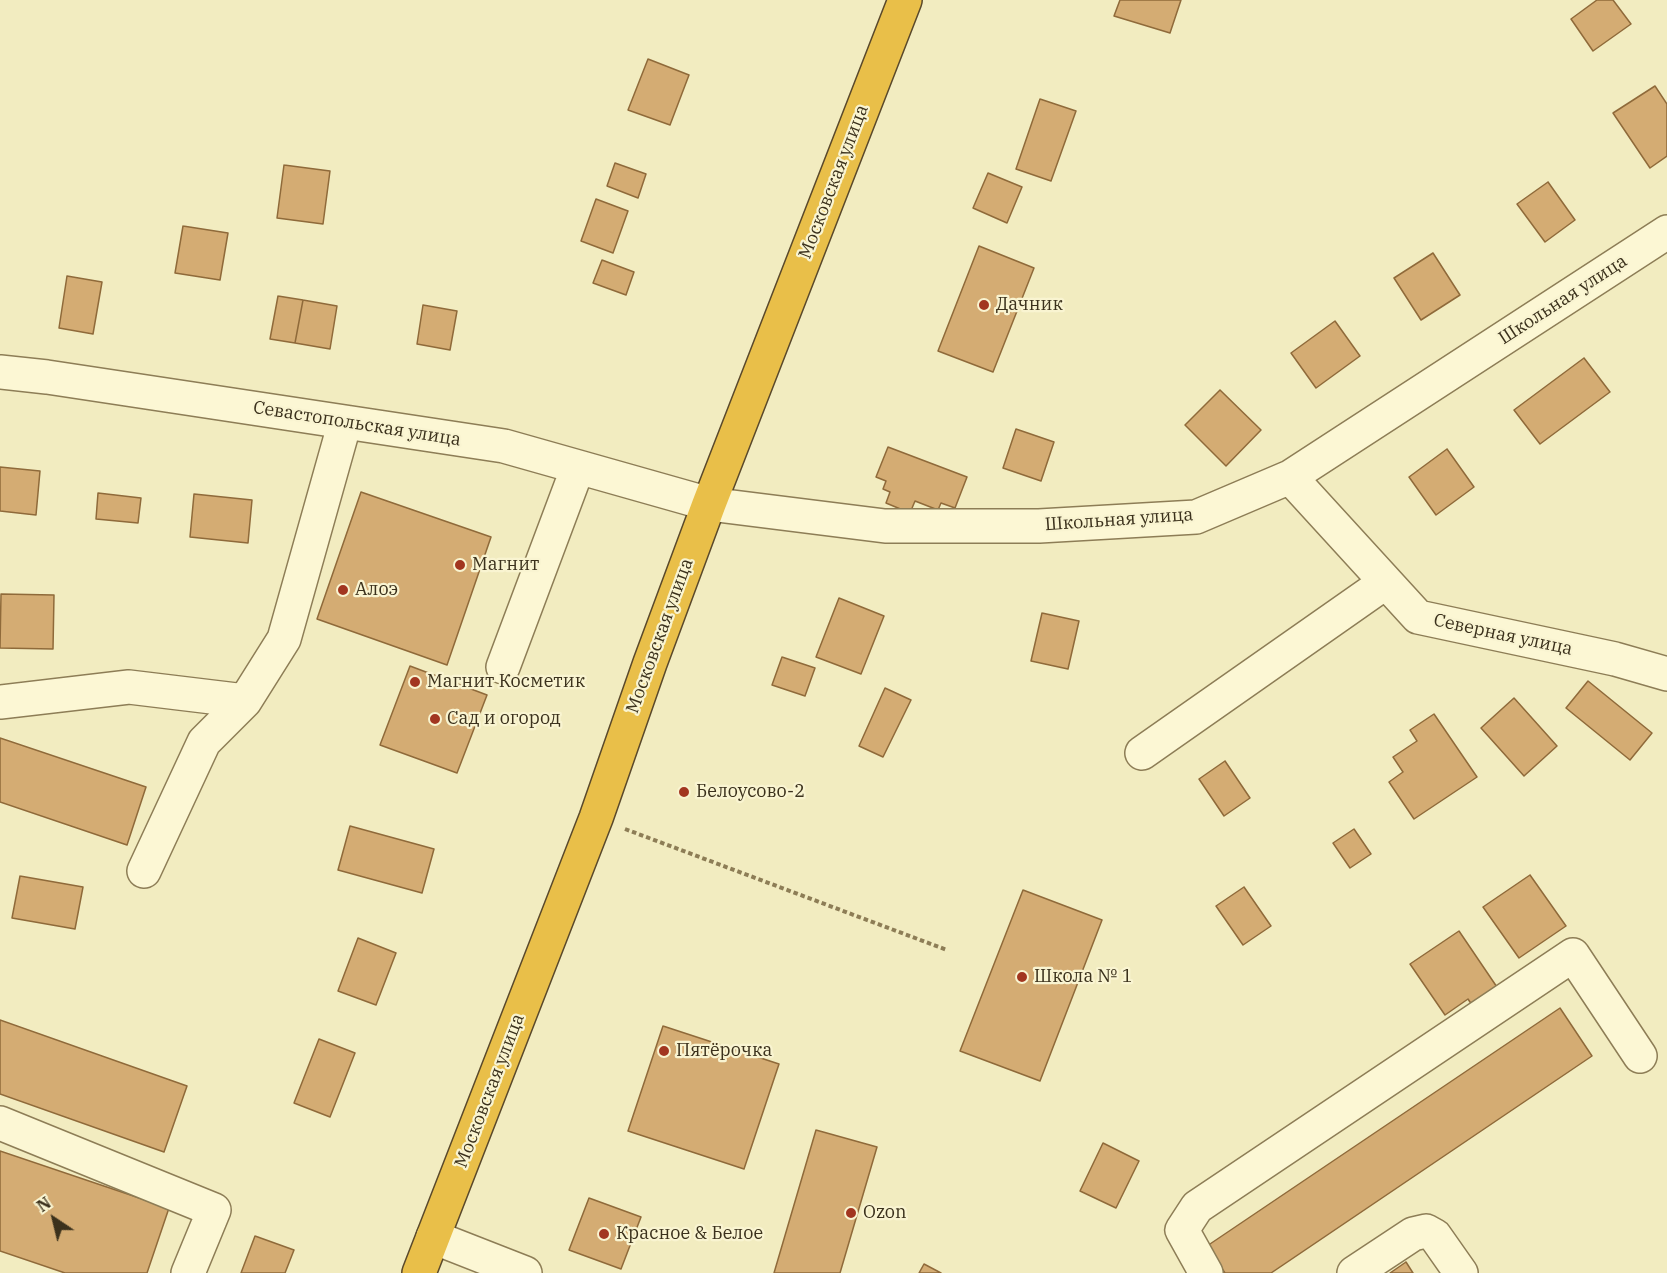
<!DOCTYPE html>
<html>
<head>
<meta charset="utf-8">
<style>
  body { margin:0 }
  #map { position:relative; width:1667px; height:1273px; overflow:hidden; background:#f2ecc0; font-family:"IBM Plex Serif",serif }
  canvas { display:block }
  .north { position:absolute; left:24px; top:1189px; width:60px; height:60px; -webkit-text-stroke:4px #f9f4d1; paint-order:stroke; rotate:325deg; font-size:16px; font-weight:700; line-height:24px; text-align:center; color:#3b311c }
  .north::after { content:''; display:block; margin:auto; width:21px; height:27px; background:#3b311c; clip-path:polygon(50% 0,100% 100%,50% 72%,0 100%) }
</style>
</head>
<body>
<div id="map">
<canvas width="1667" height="1273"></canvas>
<div class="north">N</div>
</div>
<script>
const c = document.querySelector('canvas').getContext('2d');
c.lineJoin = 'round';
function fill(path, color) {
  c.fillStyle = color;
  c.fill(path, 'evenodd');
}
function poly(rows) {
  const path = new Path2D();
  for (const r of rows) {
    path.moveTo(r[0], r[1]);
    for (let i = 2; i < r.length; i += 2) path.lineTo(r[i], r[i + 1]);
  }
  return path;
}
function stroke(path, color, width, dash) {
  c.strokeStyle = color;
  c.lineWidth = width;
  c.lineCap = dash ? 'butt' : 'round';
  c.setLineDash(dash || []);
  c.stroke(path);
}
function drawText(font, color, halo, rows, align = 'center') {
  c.font = font + ' "IBM Plex Serif",serif';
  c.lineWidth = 4.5;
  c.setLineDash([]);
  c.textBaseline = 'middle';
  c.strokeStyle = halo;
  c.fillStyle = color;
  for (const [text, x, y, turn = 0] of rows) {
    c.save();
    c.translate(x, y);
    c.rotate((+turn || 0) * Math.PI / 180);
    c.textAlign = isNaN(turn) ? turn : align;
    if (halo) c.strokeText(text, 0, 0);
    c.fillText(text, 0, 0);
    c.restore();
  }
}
const building = poly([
  [1120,0,1181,0,1170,33,1114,16,1120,0],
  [1597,0,1613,0,1631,24,1593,51,1571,19,1597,0],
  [648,59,689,75,670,125,628,110,648,59],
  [1655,86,1667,104,1667,156,1650,168,1613,113,1655,86],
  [1040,99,1076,111,1051,181,1016,169,1040,99],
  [615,163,646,174,638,198,607,186,615,163],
  [284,165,330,171,323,224,277,218,284,165],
  [988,173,1022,187,1007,223,973,208,988,173],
  [1548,182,1575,220,1545,242,1517,204,1548,182],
  [596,199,628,211,613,253,581,241,596,199],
  [183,226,228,233,220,280,175,273,183,226],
  [979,246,1034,268,993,372,938,351,979,246],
  [1433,253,1460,295,1421,320,1394,278,1433,253],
  [602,260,634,272,626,295,593,283,602,260],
  [67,276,102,282,93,334,59,328,67,276],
  [278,296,303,300,295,343,270,339,278,296],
  [303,300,337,306,330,349,295,343,303,300],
  [423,305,457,311,450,350,417,344,423,305],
  [1335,321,1360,356,1316,388,1291,353,1335,321],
  [1584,358,1610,392,1540,444,1514,410,1584,358],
  [1220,390,1261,430,1226,466,1185,425,1220,390],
  [1016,429,1054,442,1041,481,1003,468,1016,429],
  [888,447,967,477,955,508,941,503,938,510,915,501,910,513,886,503,890,492,883,489,886,481,876,477,888,447],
  [1447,449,1474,487,1436,515,1409,477,1447,449],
  [0,467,40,471,36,515,0,511,0,467],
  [361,492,491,537,447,665,317,619,361,492],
  [98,493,141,498,138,523,96,519,98,493],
  [194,494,252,500,248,543,190,537,194,494],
  [1,594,54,595,53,649,0,648,1,594],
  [839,598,884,616,861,674,816,657,839,598],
  [1042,613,1079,621,1068,669,1031,661,1042,613],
  [782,657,815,668,805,696,772,685,782,657],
  [410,666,487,695,457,773,380,745,410,666],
  [1588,681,1652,733,1630,760,1566,708,1588,681],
  [885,688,911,700,883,757,859,746,885,688],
  [1514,698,1557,746,1524,776,1481,728,1514,698],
  [1434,714,1477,777,1414,819,1389,782,1403,772,1393,757,1417,741,1410,730,1434,714],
  [0,738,146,787,127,845,0,802,0,738],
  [1225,761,1250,798,1224,816,1199,779,1225,761],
  [350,826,434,849,422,893,338,870,350,826],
  [1354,829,1371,854,1350,868,1333,843,1354,829],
  [1530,875,1566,926,1519,958,1483,907,1530,875],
  [20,876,83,887,75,929,12,918,20,876],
  [1244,887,1271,926,1243,945,1216,906,1244,887],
  [1023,890,1102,920,1040,1081,960,1051,1023,890],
  [1459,931,1501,993,1476,1011,1468,999,1445,1015,1410,964,1459,931],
  [358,938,396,953,376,1005,338,991,358,938],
  [1560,1008,1592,1056,1271,1273,1225,1273,1207,1246,1560,1008],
  [0,1020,187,1086,164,1152,0,1094,0,1020],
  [663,1026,779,1064,744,1169,628,1131,663,1026],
  [319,1039,355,1053,330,1117,294,1103,319,1039],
  [816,1130,877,1147,840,1273,774,1273,816,1130],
  [1103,1143,1139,1161,1116,1208,1080,1191,1103,1143],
  [0,1151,169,1208,147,1273,65,1273,0,1251,0,1151],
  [589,1198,641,1217,621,1269,569,1250,589,1198],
  [255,1236,294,1250,285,1273,241,1273,255,1236],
  [1406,1262,1413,1273,1390,1273,1406,1262],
  [924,1264,941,1273,919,1273,924,1264]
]);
const path = poly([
  [625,829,947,950]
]);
const minor = poly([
  [0,372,47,377,504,446,709,504,885,526,1039,526,1196,517,1290,477,1667,232],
  [1290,477,1418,617,1615,659,1667,674],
  [503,667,578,467],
  [0,702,129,687,245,701],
  [1142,753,1386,582],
  [144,871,204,742,245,701,284,639,345,422],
  [0,1123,214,1210,188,1273],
  [433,1237,525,1273],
  [1206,1273,1182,1230,1197,1207,1573,955,1640,1056],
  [1354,1273,1413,1234,1426,1231,1435,1236,1461,1273]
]);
const highway = poly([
  [419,1273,596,818,650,663,709,504,905,0]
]);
const markers = [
  [984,305,6,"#a23620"],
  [460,565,6,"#a23620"],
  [343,590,6,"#a23620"],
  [415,682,6,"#a23620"],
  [435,719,6,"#a23620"],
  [684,792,6,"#a23620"],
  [1022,977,6,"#a23620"],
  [664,1051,6,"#a23620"],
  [851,1213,6,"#a23620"],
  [604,1234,6,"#a23620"]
];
const streetNames = [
  ["Московская улица",834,182,-69],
  ["Школьная улица",1563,300,-33],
  ["Севастопольская улица",357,424,9],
  ["Школьная улица",1119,520,-4],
  ["Северная улица",1503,635,12],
  ["Московская улица",660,636,-70],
  ["Московская улица",490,1091,-69]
];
const poiNames = [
  ["Дачник",996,305],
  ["Магнит",472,565],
  ["Алоэ",355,590],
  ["Магнит Косметик",427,682],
  ["Сад и огород",447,719],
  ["Белоусово-2",696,792],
  ["Школа № 1",1034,977],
  ["Пятёрочка",676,1051],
  ["Ozon",863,1213],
  ["Красное & Белое",616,1234]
];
fill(building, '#d4ac73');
stroke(building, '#8f6a3a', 1.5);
stroke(minor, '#8d7d56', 36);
stroke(highway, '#5a492b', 36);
stroke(path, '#8d7d56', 4, [4.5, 3]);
stroke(minor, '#fcf7d4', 33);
stroke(highway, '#e9bf49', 33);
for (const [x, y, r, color] of markers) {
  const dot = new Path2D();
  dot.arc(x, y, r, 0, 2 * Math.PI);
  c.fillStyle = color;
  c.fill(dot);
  stroke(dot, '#f9f4d1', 2);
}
drawText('18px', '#3b311c', '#f9f4d1', streetNames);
drawText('18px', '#3b311c', '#f9f4d1', poiNames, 'left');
</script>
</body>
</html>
